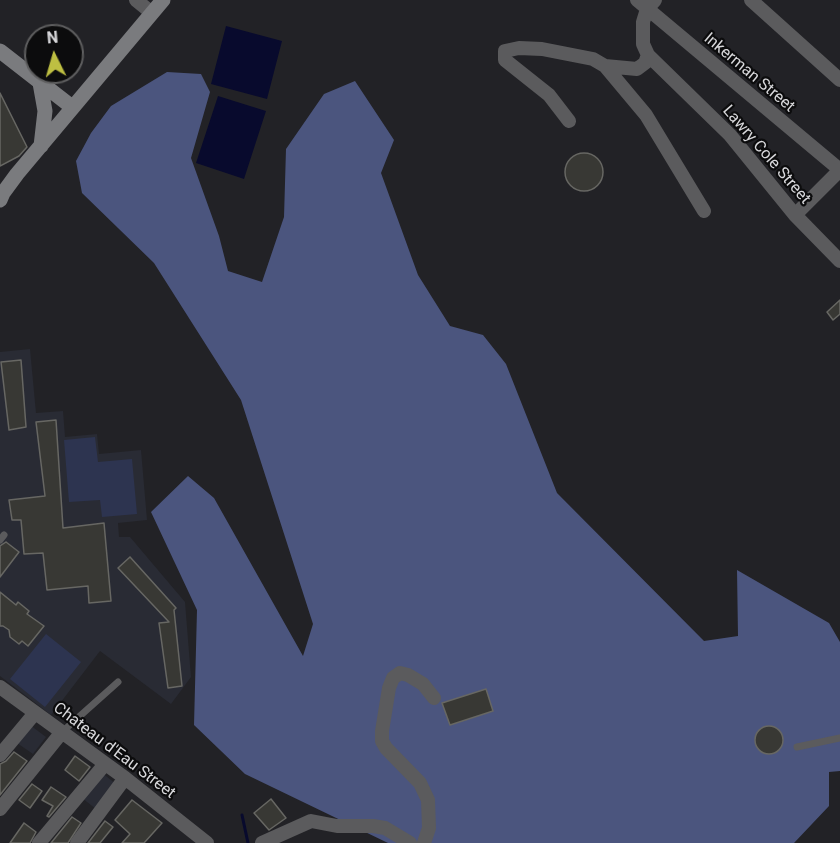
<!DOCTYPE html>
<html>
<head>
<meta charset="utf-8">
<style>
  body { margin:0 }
  #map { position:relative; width:840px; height:843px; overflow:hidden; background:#222226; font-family:Roboto,sans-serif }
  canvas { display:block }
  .north { position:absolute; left:24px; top:24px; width:60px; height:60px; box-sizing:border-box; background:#0c0c0d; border:2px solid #5e5e5f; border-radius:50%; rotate:355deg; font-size:16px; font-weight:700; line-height:24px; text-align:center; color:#d8d8db }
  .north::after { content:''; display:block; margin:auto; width:21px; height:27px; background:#bebf42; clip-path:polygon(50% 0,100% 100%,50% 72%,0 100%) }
</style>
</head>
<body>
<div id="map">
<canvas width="840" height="843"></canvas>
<div class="north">N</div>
</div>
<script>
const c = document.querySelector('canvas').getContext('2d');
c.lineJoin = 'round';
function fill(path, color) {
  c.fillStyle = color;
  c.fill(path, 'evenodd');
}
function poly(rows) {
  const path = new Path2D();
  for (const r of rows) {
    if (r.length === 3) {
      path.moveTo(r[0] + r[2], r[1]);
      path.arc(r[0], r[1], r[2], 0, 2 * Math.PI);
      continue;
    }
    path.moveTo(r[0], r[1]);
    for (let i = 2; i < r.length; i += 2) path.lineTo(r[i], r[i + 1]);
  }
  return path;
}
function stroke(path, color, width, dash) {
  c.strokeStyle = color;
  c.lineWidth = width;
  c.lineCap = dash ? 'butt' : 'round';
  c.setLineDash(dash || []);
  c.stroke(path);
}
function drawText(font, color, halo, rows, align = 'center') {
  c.font = font + ' Roboto,sans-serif';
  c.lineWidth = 4.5;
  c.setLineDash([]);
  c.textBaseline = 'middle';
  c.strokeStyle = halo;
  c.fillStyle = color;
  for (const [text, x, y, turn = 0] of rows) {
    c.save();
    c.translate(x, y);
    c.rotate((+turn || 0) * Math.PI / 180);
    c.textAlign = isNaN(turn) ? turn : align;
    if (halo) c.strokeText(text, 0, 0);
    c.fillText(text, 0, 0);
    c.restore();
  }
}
const built = poly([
  [30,349,36,413,63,411,65,437,97,434,99,454,141,450,147,520,118,523,119,537,130,537,185,602,191,677,171,704,100,651,51,715,0,676,0,352],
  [30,725,46,737,33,754,17,743],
  [102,773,116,784,96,809,82,798]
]);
const green = poly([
  [95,437,98,462,132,459,137,514,102,517,100,500,69,502,64,440],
  [46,634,81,662,45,707,10,679]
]);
const forest = poly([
  [167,72,201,74,210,92,191,158,219,236,228,271,262,282,284,217,286,149,324,94,355,81,394,140,381,173,418,275,450,326,483,335,506,364,557,493,704,641,738,636,737,570,829,623,840,642,840,771,829,772,829,806,794,843,388,843,245,774,194,725,197,610,151,512,188,476,214,498,303,656,313,624,241,400,154,263,82,193,76,161,91,133,111,106]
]);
const water = poly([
  [226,26,282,41,267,99,211,84],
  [218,96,266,111,244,179,196,163]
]);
const stream = poly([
  [242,815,248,843]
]);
const building = poly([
  [0,93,27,147,19,156,0,166,0,93],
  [584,172,19],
  [840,300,840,314,833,320,827,312,840,300],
  [21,360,26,427,9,430,1,362,21,360],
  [56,420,63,528,104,523,111,601,89,603,88,586,47,590,43,553,24,554,21,520,12,520,9,500,45,496,36,422,56,420],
  [6,542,19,552,0,577,0,546,6,542],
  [130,557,176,608,174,610,182,686,168,688,159,623,169,622,118,568,130,557],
  [0,592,16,605,18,602,29,611,27,614,44,626,28,646,22,641,19,644,10,637,9,630,3,626,0,626,0,592],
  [486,689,493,711,450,725,442,703,486,689],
  [769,740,14],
  [14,752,27,761,0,795,0,764,6,761,14,752],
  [75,756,90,767,79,781,65,770,75,756],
  [32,784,42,791,30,808,19,800,32,784],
  [51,787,66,797,49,817,47,816,53,806,42,800,51,787],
  [271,799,286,818,269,830,254,813,271,799],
  [132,800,162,823,144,843,122,843,130,834,115,820,132,800],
  [72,817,81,823,68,843,51,843,72,817],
  [105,821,113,827,100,843,88,843,105,821],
  [24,823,36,832,30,843,10,843,24,823]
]);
const lane = poly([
  [0,540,4,535],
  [62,732,118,682],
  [797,747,840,738]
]);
const street = poly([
  [136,0,152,13],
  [637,0,840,170],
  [655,0,647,9,643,22,643,44,648,55,730,135,795,215,840,261],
  [751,0,840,80],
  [605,66,637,69,645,63,648,55],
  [569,121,549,95,505,60,505,51,519,48,542,49,593,59,605,66,646,115,704,211],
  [795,215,840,170],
  [0,687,125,778,207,843],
  [0,755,35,713],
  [0,809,62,732],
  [39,843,105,764],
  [77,843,125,778],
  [262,843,311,821,337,826,373,826,385,828,410,843],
  [424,843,429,828,428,800,420,783,386,748,382,741,382,731,389,688,393,678,400,673,408,675,423,684,434,698]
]);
const secondary = poly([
  [0,51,72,107],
  [40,83,45,111,41,146],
  [0,200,3,193,17,174,163,0]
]);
const streetNames = [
  ["Inkerman Street",749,73,40],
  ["Lawry Cole Street",766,155,49],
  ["Chateau d'Eau Street",114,751,37]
];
fill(built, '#292b34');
fill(green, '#2d3450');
fill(forest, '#4b557e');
fill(water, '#080a2d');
stroke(stream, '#080a2d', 3);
fill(building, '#383834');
stroke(building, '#676763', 1.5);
stroke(lane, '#5b5b5d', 7);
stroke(street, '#5b5b5d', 14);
stroke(secondary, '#7a7b7e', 15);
drawText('16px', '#d8d8db', '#0c0c0d', streetNames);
</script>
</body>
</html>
